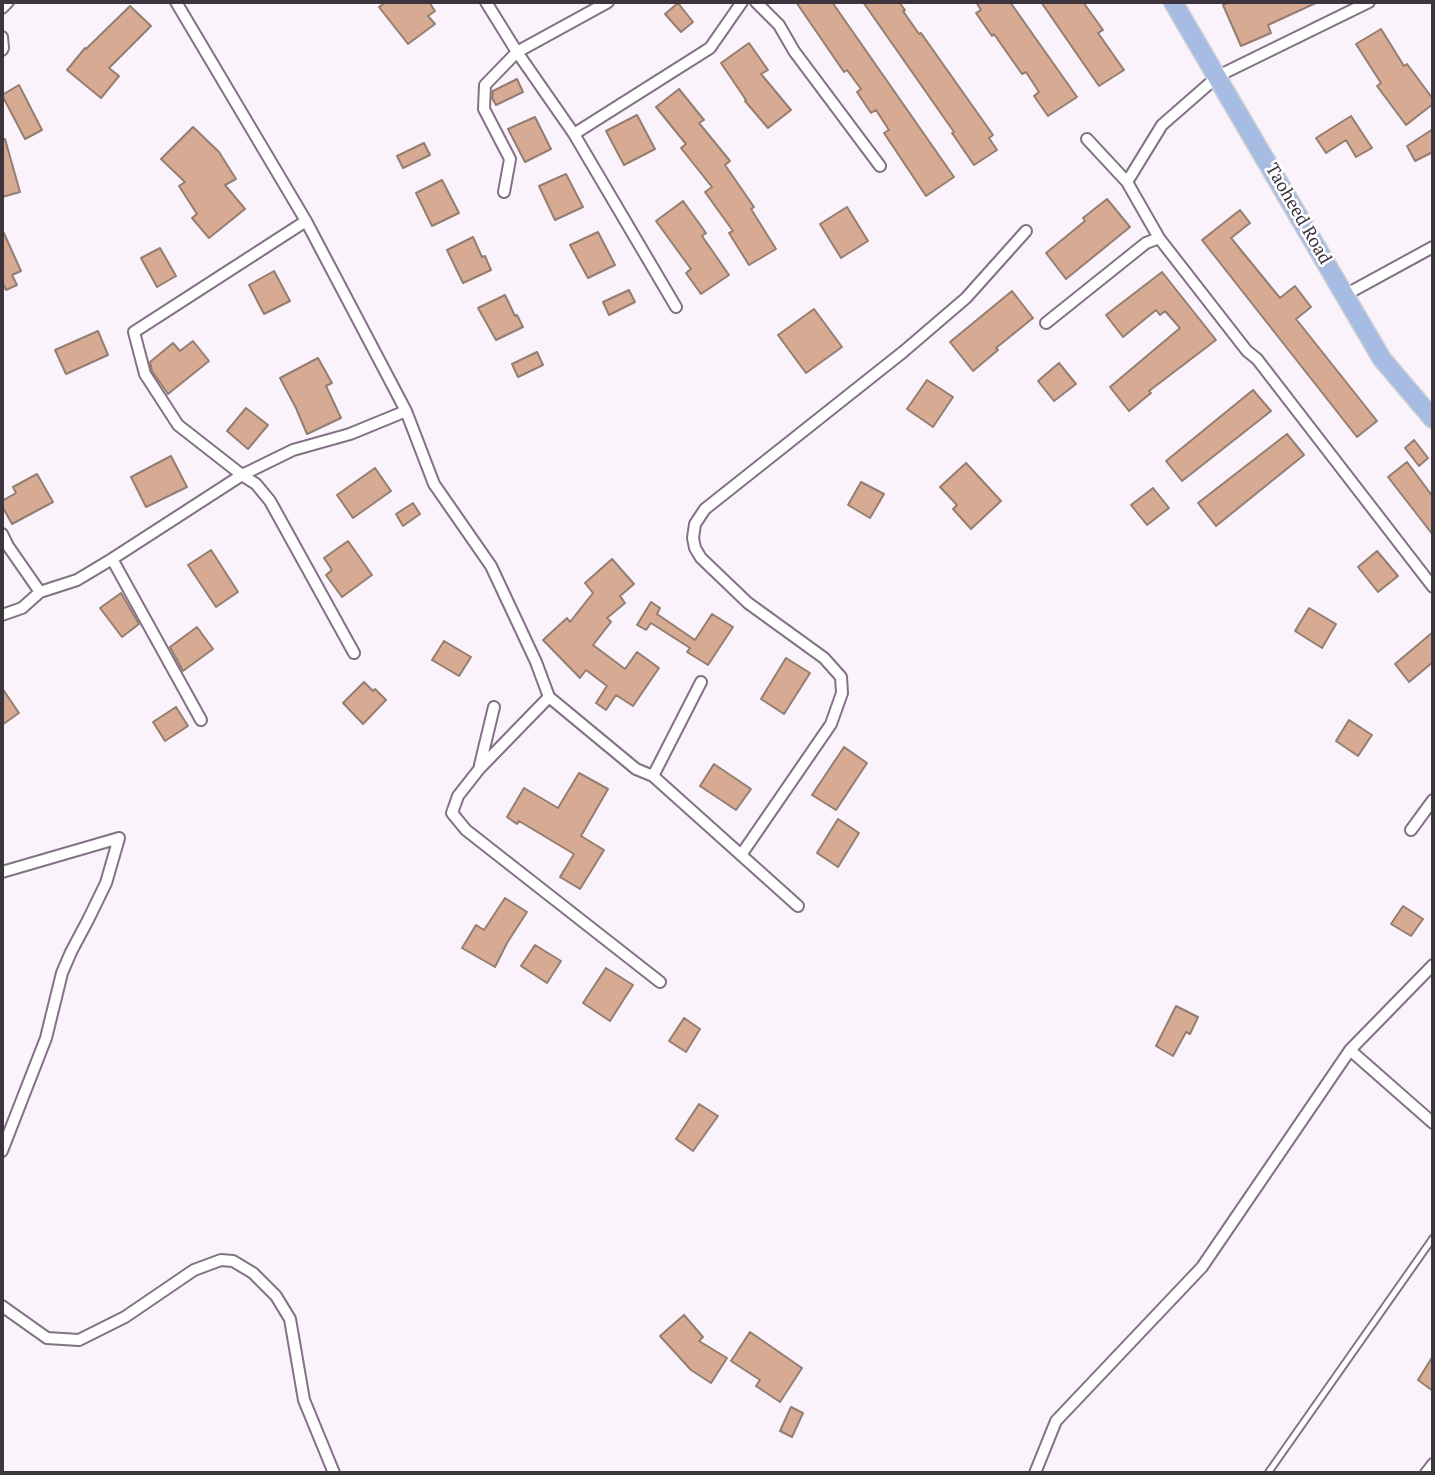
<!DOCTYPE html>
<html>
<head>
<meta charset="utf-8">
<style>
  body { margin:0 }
  #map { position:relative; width:1435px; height:1475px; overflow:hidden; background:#fbf3fc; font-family:"PT Serif",serif }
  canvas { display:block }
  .frame { position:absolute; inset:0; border:4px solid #3d353d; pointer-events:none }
</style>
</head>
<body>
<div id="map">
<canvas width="1435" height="1475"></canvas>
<div class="frame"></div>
</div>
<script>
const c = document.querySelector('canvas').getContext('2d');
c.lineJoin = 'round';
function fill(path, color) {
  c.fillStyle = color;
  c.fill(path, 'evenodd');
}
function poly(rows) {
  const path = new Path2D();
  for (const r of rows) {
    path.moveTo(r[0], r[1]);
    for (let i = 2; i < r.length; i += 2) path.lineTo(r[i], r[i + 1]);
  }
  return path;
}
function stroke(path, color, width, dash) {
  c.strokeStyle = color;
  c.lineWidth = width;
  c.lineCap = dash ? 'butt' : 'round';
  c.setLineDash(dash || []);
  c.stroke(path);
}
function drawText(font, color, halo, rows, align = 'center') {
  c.font = font + ' "PT Serif",serif';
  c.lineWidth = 5;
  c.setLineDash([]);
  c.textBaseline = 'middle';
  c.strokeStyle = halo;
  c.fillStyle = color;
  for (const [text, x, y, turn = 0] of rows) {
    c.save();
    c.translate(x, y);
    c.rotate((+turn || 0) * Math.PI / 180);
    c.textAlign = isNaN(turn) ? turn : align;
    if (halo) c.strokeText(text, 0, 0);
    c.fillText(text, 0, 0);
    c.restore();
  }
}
const building = poly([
  [386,2,429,2,435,11,428,16,435,24,408,44,379,7,386,2],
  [796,2,832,2,954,177,926,196,884,133,889,130,876,110,871,113,857,92,861,89,847,70,844,72,796,2],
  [863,2,899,2,905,10,903,11,919,34,921,33,993,135,989,138,997,150,974,165,952,133,954,132,863,2],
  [976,2,1010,2,1077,97,1048,116,1034,96,1039,92,1026,72,1022,74,994,34,992,36,976,13,981,10,976,2],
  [1041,2,1083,2,1103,30,1098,33,1124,70,1099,86,1041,2],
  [1229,2,1318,2,1268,25,1271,33,1241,46,1223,5,1229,2],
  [678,3,693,22,681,32,665,14,678,3],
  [130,6,151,26,109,68,119,76,101,98,67,70,85,48,86,49,130,6],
  [1381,29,1404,66,1407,64,1433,99,1433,104,1406,125,1377,86,1381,83,1356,44,1381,29],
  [749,43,768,70,761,74,791,110,768,128,745,101,746,100,721,63,749,43],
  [517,79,523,92,496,105,492,98,493,91,517,79],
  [19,85,42,130,25,139,2,95,19,85],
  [679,89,704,120,699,123,730,161,725,165,754,207,751,209,776,249,749,265,729,233,733,231,705,192,712,187,681,148,686,144,656,107,679,89],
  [637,115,655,149,624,165,606,131,637,115],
  [1351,116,1372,148,1356,157,1346,140,1326,153,1316,138,1351,116],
  [535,117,551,149,525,162,508,129,535,117],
  [193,127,219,152,236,179,225,185,245,209,209,238,192,218,197,214,179,186,185,182,161,159,193,127],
  [1433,129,1433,152,1415,161,1407,146,1433,129],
  [5,139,20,192,2,197,2,140,5,139],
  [424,143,430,155,403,168,397,156,424,143],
  [566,174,583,207,555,220,539,186,566,174],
  [442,180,459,213,432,226,416,193,442,180],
  [1107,199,1130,227,1066,279,1046,253,1085,221,1083,218,1107,199],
  [683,201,706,233,702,236,729,275,701,294,686,273,691,269,656,221,683,201],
  [847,207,868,241,841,258,820,224,847,207],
  [1240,210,1250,223,1231,238,1280,298,1295,286,1311,307,1296,319,1377,421,1357,437,1202,240,1240,210],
  [2,229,21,271,12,275,17,285,6,290,2,281,2,229],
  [598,232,615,265,588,278,570,245,598,232],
  [473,237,482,257,485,256,491,270,463,283,447,250,473,237],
  [160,248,176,276,157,287,141,258,160,248],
  [274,271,290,301,264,314,249,285,274,271],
  [1162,272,1216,340,1149,391,1151,393,1129,411,1110,387,1180,328,1165,311,1160,315,1156,310,1123,337,1106,315,1162,272],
  [629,290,635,302,609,315,603,302,629,290],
  [1012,291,1033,318,996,348,998,350,973,371,950,342,1012,291],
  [505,295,515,316,517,315,523,327,496,340,478,308,505,295],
  [814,309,842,347,806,373,778,335,814,309],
  [98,331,108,355,66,374,55,350,98,331],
  [193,341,209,361,168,394,152,371,150,362,173,343,180,351,193,341],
  [537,352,543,365,518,377,512,364,537,352],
  [318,358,332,383,326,386,341,418,307,434,296,408,280,378,318,358],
  [1059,363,1076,384,1054,401,1038,381,1059,363],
  [927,380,953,397,933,427,907,409,927,380],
  [1253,390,1271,411,1182,481,1166,461,1253,390],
  [246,408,268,425,248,449,227,431,246,408],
  [1287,434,1304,455,1216,526,1198,503,1287,434],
  [1414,440,1428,458,1419,466,1405,448,1414,440],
  [171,456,187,487,146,507,131,477,171,456],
  [1407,462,1433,497,1433,535,1388,477,1407,462],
  [966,463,1001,501,971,529,953,509,957,505,940,487,966,463],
  [375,468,391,491,353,518,337,495,375,468],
  [37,474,53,502,12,524,2,506,2,501,16,493,13,487,37,474],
  [861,482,884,494,870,518,848,505,861,482],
  [1153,488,1169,508,1147,525,1131,505,1153,488],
  [413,503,420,514,403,526,396,514,413,503],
  [348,541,372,575,342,597,326,575,332,570,324,558,348,541],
  [211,550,238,592,216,607,188,565,211,550],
  [1377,551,1398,576,1378,592,1358,567,1377,551],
  [612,559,634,584,620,596,625,603,607,618,611,622,593,645,625,669,637,652,659,668,633,706,616,695,606,710,596,703,607,686,586,670,580,678,543,640,567,618,570,622,593,593,585,583,612,559],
  [121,593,139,624,122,637,100,608,121,593],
  [651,602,660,608,657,614,695,640,712,614,733,627,708,665,687,652,690,648,651,623,646,630,637,625,651,602],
  [1309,608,1336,624,1322,648,1295,631,1309,608],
  [197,627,213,649,183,671,170,647,197,627],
  [1433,632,1433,662,1409,682,1395,664,1433,632],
  [444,641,471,657,459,676,432,660,444,641],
  [786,658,810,673,784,714,761,699,786,658],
  [364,682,373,691,375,689,386,700,363,724,343,703,364,682],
  [2,688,19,713,2,725,2,688],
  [176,707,188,726,165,741,153,722,176,707],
  [1349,720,1372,735,1358,756,1336,741,1349,720],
  [844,747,867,763,836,810,812,795,844,747],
  [714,764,751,789,736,810,700,786,714,764],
  [579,773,608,789,581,836,604,850,580,889,560,877,574,854,519,821,517,824,507,817,524,788,558,808,579,773],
  [838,819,859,833,838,867,817,853,838,819],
  [505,898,527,912,507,943,495,967,462,948,476,925,484,930,505,898],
  [1403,906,1423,919,1411,936,1391,924,1403,906],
  [535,945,561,961,547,983,521,966,535,945],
  [606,968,633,985,610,1021,583,1003,606,968],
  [1176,1006,1198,1017,1190,1034,1186,1032,1173,1056,1156,1046,1176,1006],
  [684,1018,700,1029,686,1052,669,1041,684,1018],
  [699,1104,718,1116,693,1151,676,1139,699,1104],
  [684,1315,703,1337,699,1341,727,1358,711,1383,691,1370,660,1336,684,1315],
  [750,1332,802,1368,780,1402,756,1386,760,1380,731,1361,750,1332],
  [1433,1356,1433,1391,1418,1380,1433,1356],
  [791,1407,803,1413,792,1437,780,1431,791,1407]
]);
const service = poly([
  [1268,1473,1433,1238]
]);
const minor = poly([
  [176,2,306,221,406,411,434,484,491,566,536,662,549,697,636,769,653,776,798,906],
  [486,2,517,52,574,134,676,307],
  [756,2,779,25,794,51,880,166],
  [1369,2,1218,76,1162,125,1127,182,1159,238,1247,351,1257,359,1433,587],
  [2,8,8,2],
  [2,37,3,48,2,50],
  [574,134,710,48,742,2],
  [1087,139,1127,182],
  [504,192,510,159,484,109,485,85,517,52,608,2],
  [306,221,134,332,145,374,178,425,242,475,256,484,270,501,354,653],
  [1345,295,1433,247],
  [1046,323,1146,243,1159,238],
  [2,534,8,546,40,592],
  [112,559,201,720],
  [2,615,22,608,40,592,77,580,112,559,242,475,293,450,350,434,406,411],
  [549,697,480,768,458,796,452,813,466,830,660,982],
  [480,765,494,707],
  [653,776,701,682],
  [1411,830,1433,800],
  [741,855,831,724,842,693,841,677,824,658,748,603,701,558,695,548,693,538,695,524,705,509,903,352,966,298,1026,231],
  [2,872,119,838],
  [1350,1050,1433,1123],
  [2,1151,46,1038,62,973,71,952,88,920,106,883,119,838],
  [2,1306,47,1338,79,1340,125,1317,194,1270,221,1260,233,1261,253,1273,276,1296,290,1319,304,1400,334,1473],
  [1035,1473,1056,1421,1202,1267,1350,1050,1433,965],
  [1426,1473,1433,1464]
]);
const primary = poly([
  [1173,2,1382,359,1433,419]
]);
const streetNames = [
  ["Taoheed Road",1298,214,60]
];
fill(building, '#d7ab93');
stroke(building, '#957d70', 2);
stroke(service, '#837185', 9);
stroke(minor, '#837185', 14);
stroke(primary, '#d4d3d4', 21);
stroke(service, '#fff', 5);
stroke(minor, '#fff', 10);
stroke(primary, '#a7bce3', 18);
drawText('18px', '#3d353d', '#fff', streetNames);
</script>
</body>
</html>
